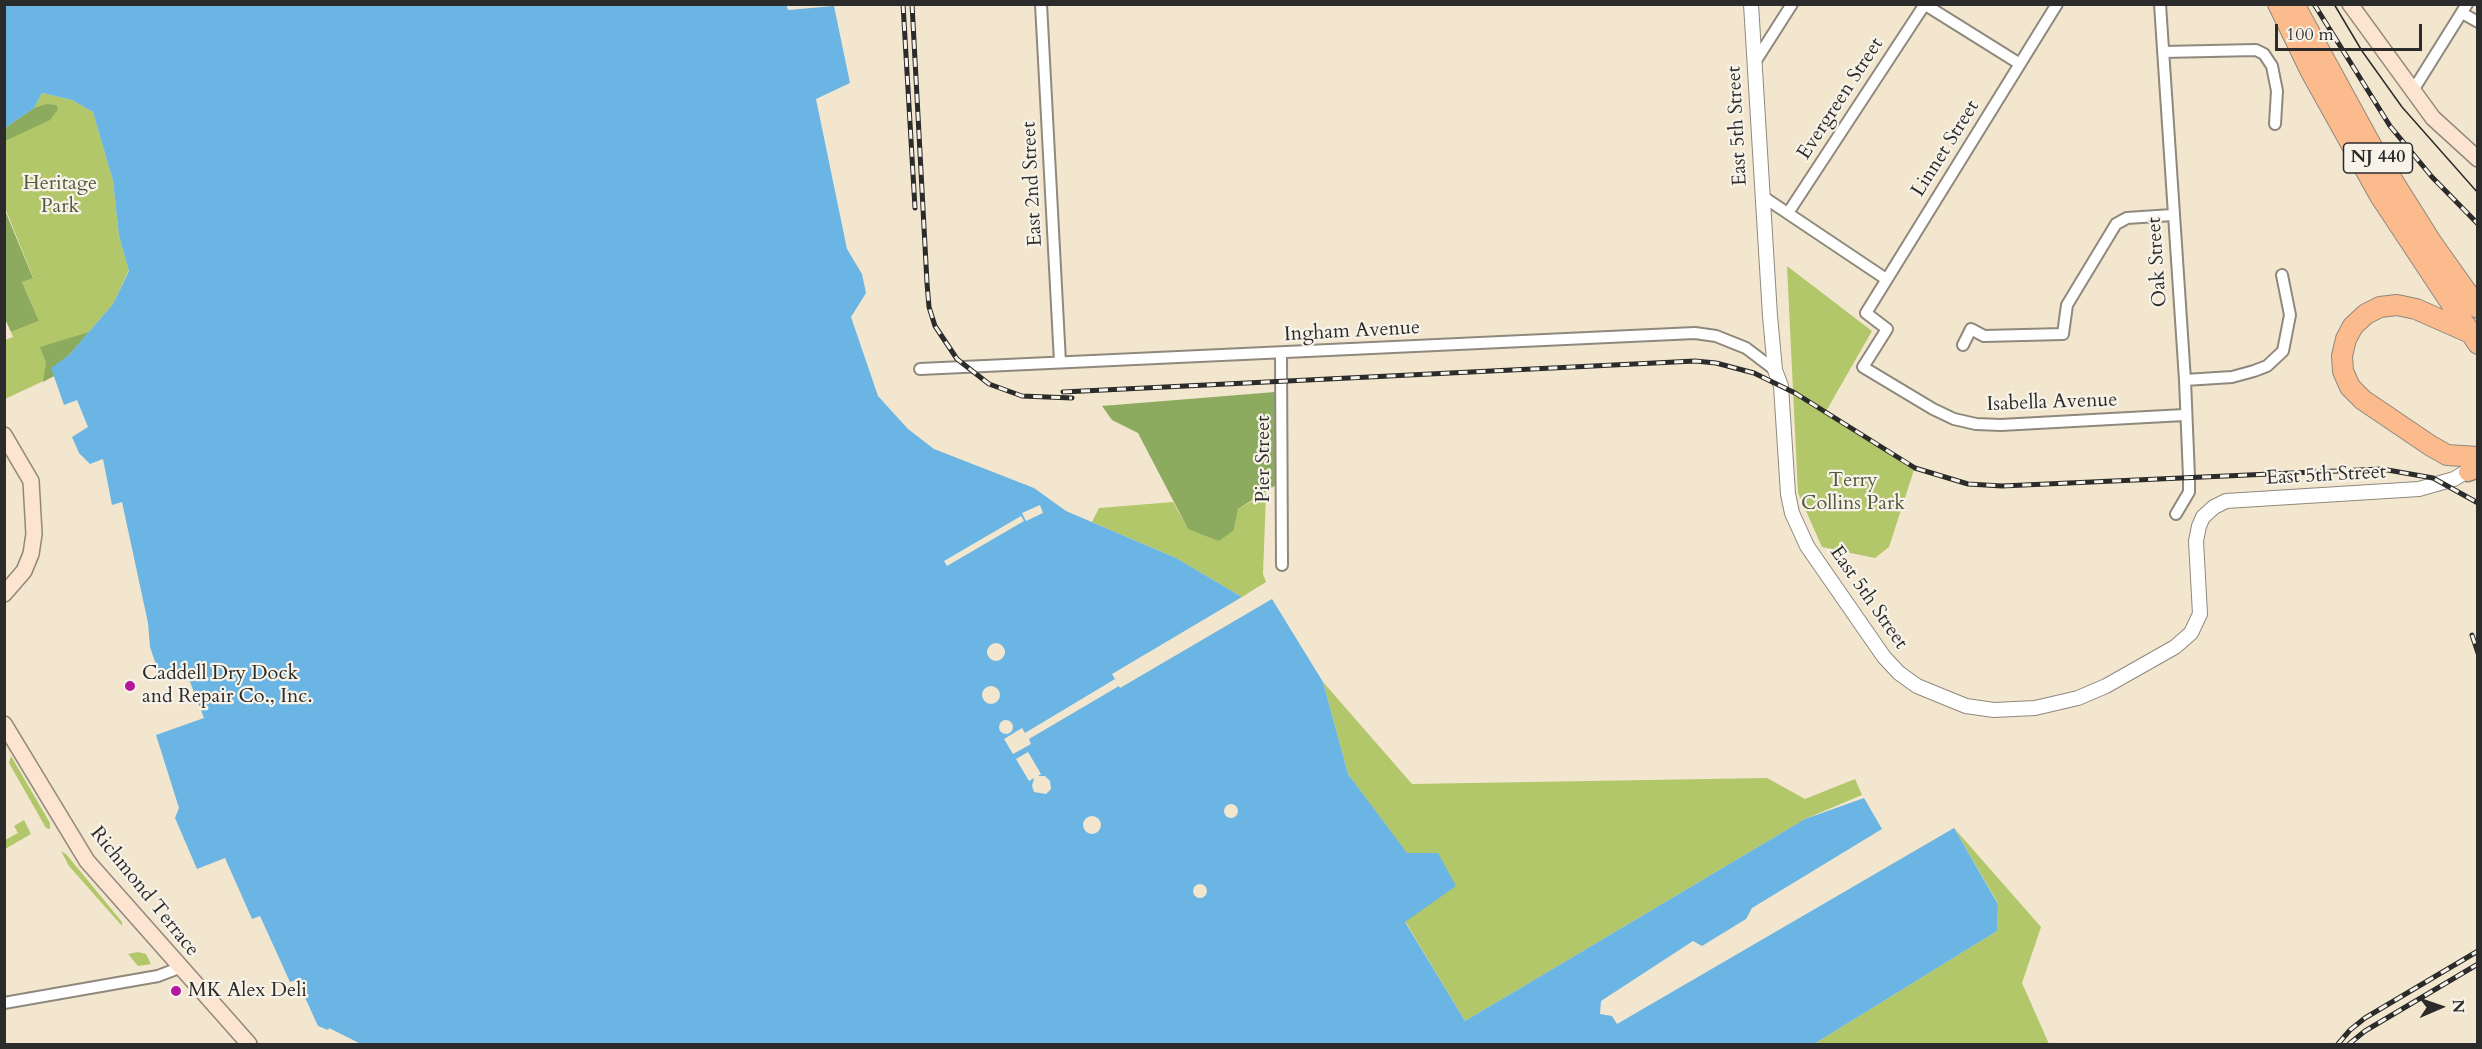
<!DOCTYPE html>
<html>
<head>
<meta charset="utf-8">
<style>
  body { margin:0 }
  #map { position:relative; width:2482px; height:1049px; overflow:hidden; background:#f3e6cf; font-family:Cardo,serif }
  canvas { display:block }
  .frame { position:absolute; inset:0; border:6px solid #2b2b2b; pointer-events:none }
  .north { position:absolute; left:2410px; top:977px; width:60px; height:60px; -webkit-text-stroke:4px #f7f3e8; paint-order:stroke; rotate:88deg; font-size:16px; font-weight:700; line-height:24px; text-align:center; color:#2b2b2b }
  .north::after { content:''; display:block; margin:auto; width:21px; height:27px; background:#2b2b2b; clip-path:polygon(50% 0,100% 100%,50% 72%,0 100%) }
  .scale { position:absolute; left:2275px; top:24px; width:147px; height:27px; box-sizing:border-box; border:3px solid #2b2b2b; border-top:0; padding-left:8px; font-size:18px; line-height:21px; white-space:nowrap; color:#2b2b2b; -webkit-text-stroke:4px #f7f3e8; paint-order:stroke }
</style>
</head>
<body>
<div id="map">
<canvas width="2482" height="1049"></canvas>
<div class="frame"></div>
<div class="north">N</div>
<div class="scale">100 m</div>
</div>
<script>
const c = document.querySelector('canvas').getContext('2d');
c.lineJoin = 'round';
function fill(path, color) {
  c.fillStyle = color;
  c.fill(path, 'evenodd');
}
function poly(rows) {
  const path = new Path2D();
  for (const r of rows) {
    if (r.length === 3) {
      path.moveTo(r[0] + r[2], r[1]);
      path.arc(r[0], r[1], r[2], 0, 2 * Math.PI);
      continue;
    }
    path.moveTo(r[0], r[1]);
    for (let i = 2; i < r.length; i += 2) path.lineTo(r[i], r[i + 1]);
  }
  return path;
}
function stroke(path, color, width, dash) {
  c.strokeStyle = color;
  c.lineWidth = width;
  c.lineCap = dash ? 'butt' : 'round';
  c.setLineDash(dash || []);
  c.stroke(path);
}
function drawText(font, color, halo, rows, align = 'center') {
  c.font = font + ' Cardo,serif';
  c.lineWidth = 4.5;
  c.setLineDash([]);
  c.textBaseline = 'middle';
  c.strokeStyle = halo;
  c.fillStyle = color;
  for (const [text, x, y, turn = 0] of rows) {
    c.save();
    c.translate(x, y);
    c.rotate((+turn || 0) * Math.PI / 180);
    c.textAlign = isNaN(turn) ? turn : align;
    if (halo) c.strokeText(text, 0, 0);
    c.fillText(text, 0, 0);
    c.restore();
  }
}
const green = poly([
  [42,93,72,100,93,112,113,181,119,236,129,270,113,304,69,355,52,368,54,376,5,399,5,340,13,337,11,332,39,321,22,282,33,277,5,208,5,128,34,108],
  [1787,266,1872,331,1825,413,1914,470,1889,547,1875,558,1822,547,1798,493],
  [1266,493,1263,574,1266,582,1242,597,1176,558,1092,522,1099,508,1173,502,1188,529,1234,530,1238,509],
  [1323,682,1412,784,1767,778,1805,799,1855,779,1862,795,1805,819,1465,1021,1405,921,1455,886,1407,854,1348,774],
  [11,756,50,823,50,829,46,828,9,763],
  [24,820,31,834,5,849,5,840,18,833,14,826],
  [1954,828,2041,927,2022,983,2049,1044,1814,1044,1997,931,1998,903],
  [61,851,66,854,122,922,122,926,69,866],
  [138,952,146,954,151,964,138,966,128,954]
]);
const forest = poly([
  [47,104,56,105,58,109,50,120,5,141,5,128,34,108],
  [4,208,33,278,22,282,39,321,11,332,5,319],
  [89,332,69,355,52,368,54,376,43,382,46,362,40,347],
  [1275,392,1276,485,1238,509,1234,530,1219,541,1188,529,1138,433,1112,420,1102,406]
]);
const water = poly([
  [786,4,788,10,834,6,850,83,816,99,847,249,862,274,866,293,851,317,878,396,908,429,934,449,1034,488,1066,511,1176,558,1242,597,1112,674,1120,688,1272,599,1323,682,1348,774,1407,853,1438,853,1456,886,1405,922,1465,1021,1805,819,1864,798,1882,829,1752,908,1746,919,1702,946,1693,941,1601,1001,1600,1014,1612,1016,1617,1024,1954,828,1998,904,1997,931,1814,1044,361,1044,329,1028,328,1030,318,1026,297,980,290,982,260,916,252,919,225,858,197,869,175,818,179,808,156,735,204,718,187,674,167,680,161,679,150,647,148,623,122,502,112,505,103,459,90,464,79,453,72,437,88,427,77,400,64,405,51,368,69,355,113,304,129,271,119,236,113,181,93,112,72,100,42,93,34,108,5,128,5,5]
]);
const pier = poly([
  [1040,505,1043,513,1026,521,1022,513],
  [1021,516,1024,521,947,566,944,561],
  [996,652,9],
  [1115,679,1119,686,1029,739,1031,744,1013,754,1004,739,1022,728,1025,733],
  [991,695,9],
  [1006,727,7],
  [1028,752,1041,774,1038,776,1045,776,1050,781,1051,789,1046,794,1034,792,1032,786,1034,778,1029,781,1016,759],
  [1231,811,7],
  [1092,825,9],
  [1200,891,7]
]);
const minor = poly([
  [1041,4,1060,362],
  [1924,4,2020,64],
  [2057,4,1866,313,1887,329,1863,367,1933,409,1954,419,1976,424,2001,425,2184,415],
  [2160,4,2185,380,2189,477,2189,492,2176,514],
  [2462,13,2478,22],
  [2163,52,2256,50,2264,54,2272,66,2277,91,2275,124],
  [1755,62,1792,4],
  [2412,92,2467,4],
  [1762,196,1886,279],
  [1788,213,1925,4],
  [1963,345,1971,329,1984,336,2063,334,2067,305,2116,224,2127,218,2172,215],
  [1281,353,1282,565],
  [920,369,1695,333,1716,336,1746,348,1775,370],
  [2185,380,2232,377,2254,371,2267,366,2283,351,2290,315,2282,275],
  [4,1003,158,976,179,968]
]);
const tertiary = poly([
  [1751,4,1770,316,1775,370,1781,386,1788,494,1792,513,1807,546,1884,657,1899,673,1917,686,1966,706,1994,710,2035,708,2078,698,2106,686,2175,647,2191,633,2200,614,2196,541,2199,526,2203,517,2214,507,2226,501,2242,500,2419,489,2454,479,2474,467]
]);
const secondary = poly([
  [2350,4,2433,118,2478,159],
  [4,435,31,481,34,534,31,554,24,571,4,594],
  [4,724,87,861,249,1044]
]);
const trunk = poly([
  [2468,472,2478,468]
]);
const motorway = poly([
  [2278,4,2311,72,2380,196,2478,344],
  [2294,4,2376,154,2432,243,2478,308],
  [2466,331,2416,309,2397,305,2380,307,2366,314,2353,326,2346,339,2342,356,2343,371,2350,387,2363,400,2431,446,2447,455,2478,457]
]);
const tram = poly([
  [2334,4,2362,51,2402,107,2478,193]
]);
const rail = poly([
  [903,4,915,208],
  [912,4,927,283,929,307,935,326,957,359,989,384,1022,396,1072,398],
  [2314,4,2390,126,2432,177,2478,224],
  [1063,392,1695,361,1716,363,1754,373,1795,393,1915,468,1968,484,2002,486,2382,469,2433,478,2478,503],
  [2472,635,2478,653],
  [2338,1044,2350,1030,2365,1018,2478,951],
  [2349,1044,2365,1031,2478,964]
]);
const markers = [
  [130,686,6,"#b5179e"],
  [176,991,6,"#b5179e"]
];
const shields = [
  [2378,158,69]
];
const shieldNames = [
  ["NJ 440",2378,158]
];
const streetNames = [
  ["Evergreen Street",1841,99,-57],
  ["East 5th Street",1738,126,-93],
  ["Linnet Street",1946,149,-58],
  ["East 2nd Street",1033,184,-93],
  ["Oak Street",2158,262,-94],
  ["Ingham Avenue",1352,332,-3],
  ["Isabella Avenue",2052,403,-2],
  ["Pier Street",1264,459,-90],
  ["East 5th Street",2326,476,-3],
  ["East 5th Street",1868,598,55],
  ["Richmond Terrace",144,892,51]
];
const parkNames = [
  ["Heritage",60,184],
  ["Park",60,207],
  ["Terry",1853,481],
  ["Collins Park",1853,504]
];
const poiNames = [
  ["Caddell Dry Dock",142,674],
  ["and Repair Co., Inc.",142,697],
  ["MK Alex Deli",188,991]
];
fill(green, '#b2c66a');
fill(forest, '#8dab5e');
fill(water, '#6ab5e3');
fill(pier, '#f3e6cf');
stroke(minor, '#8f887d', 14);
stroke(tertiary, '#8f887d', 16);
stroke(secondary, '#8f887d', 18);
stroke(trunk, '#8f887d', 21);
stroke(motorway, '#8f887d', 22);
stroke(minor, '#fff', 10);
stroke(tertiary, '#fff', 14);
stroke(secondary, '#fde4d1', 15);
stroke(trunk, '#fbbb8d', 18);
stroke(motorway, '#fbbb8d', 20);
stroke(tram, '#2b2b2b', 1.5);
stroke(rail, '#2b2b2b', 5);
stroke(rail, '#f7f3e8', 3, [9]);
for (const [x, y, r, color] of markers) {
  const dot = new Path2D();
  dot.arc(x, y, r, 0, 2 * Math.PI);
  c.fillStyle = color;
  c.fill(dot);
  stroke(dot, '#f7f3e8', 2);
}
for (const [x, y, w] of shields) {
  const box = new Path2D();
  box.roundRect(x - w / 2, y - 15, w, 30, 4.5);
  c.fillStyle = '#f7f3e8';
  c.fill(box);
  stroke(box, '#2b2b2b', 1.5);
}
drawText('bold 18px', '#2b2b2b', null, shieldNames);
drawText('20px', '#2b2b2b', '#f7f3e8', streetNames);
drawText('20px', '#545a3e', '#f7f3e8', parkNames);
drawText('20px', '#2b2b2b', '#f7f3e8', poiNames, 'left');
</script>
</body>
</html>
